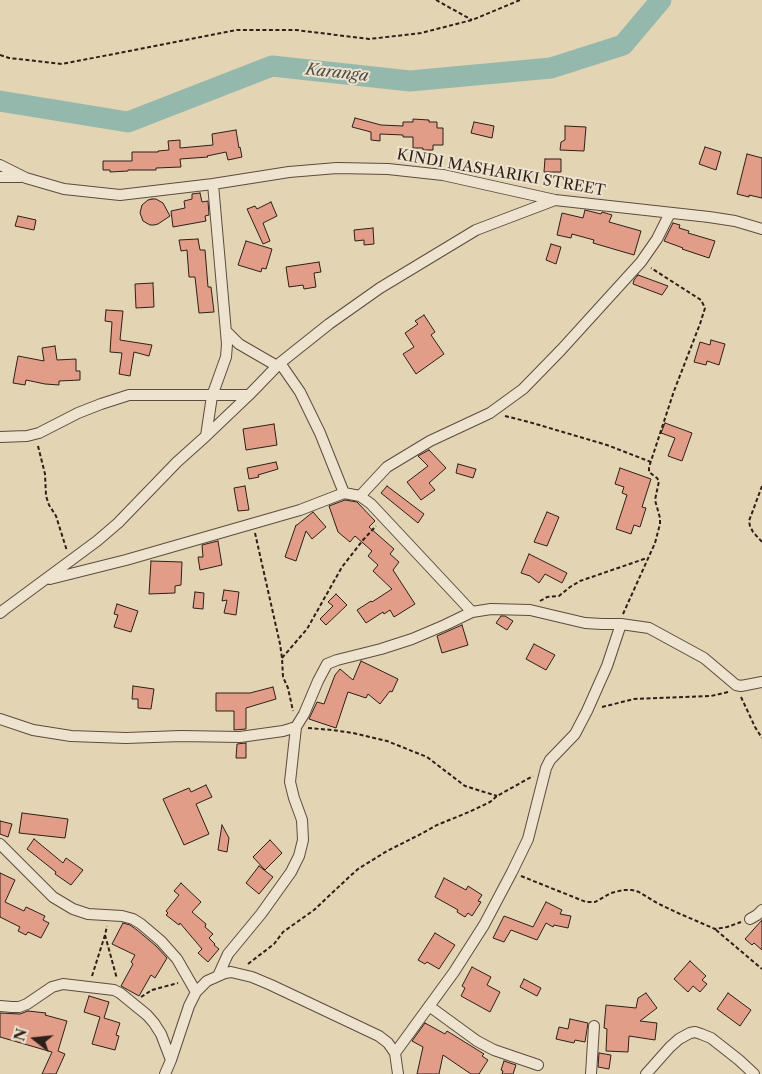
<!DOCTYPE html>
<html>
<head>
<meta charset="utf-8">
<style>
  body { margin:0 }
  #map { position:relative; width:762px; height:1074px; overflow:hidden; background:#e3d4b3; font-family:"Libre Caslon Text",serif }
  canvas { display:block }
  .north { position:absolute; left:10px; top:1014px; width:50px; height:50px; -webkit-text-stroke:4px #ede3ce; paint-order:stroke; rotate:286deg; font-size:14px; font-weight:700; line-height:20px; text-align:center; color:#2f1f19 }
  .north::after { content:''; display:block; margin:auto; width:18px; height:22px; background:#2f1f19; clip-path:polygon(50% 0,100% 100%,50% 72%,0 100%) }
</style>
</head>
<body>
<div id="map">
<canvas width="762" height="1074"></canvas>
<div class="north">N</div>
</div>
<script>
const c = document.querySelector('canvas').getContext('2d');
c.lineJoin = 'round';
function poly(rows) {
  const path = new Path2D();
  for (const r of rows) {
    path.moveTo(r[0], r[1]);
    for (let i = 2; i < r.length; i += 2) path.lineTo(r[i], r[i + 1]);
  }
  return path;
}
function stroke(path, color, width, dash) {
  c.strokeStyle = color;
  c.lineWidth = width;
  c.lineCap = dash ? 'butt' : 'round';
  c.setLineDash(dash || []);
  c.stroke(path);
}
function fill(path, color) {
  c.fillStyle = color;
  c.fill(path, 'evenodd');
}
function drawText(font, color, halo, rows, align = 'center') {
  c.font = font + ' "Libre Caslon Text",serif';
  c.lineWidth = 4;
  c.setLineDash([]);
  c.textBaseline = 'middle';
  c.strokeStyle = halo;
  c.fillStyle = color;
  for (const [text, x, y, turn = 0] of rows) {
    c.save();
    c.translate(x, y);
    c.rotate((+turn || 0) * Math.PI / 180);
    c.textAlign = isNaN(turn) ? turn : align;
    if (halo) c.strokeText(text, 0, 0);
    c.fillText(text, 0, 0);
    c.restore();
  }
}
const river = poly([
  [0,101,128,122,272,66,410,81,551,68,623,45,661,0]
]);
const building = poly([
  [355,118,381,125,403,126,403,122,413,122,413,119,429,120,429,122,437,122,437,128,443,128,443,145,433,145,433,150,423,150,423,148,413,148,413,137,403,137,403,135,380,134,380,141,371,140,371,132,352,127,355,118],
  [474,122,494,126,492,138,471,133,474,122],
  [565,126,586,127,584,151,560,150,561,142,565,140,565,126],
  [236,130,239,148,240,147,242,157,228,160,226,152,207,156,208,157,180,159,181,167,156,168,156,170,128,170,128,171,110,172,110,170,103,170,103,161,132,161,132,152,158,152,158,151,169,150,168,141,180,140,180,148,213,145,212,134,236,130],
  [705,147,721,152,716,170,699,164,705,147],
  [747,154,762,158,762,198,749,195,749,197,737,194,747,154],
  [545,159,561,159,561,172,544,172,545,159],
  [200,193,202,202,208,201,209,215,205,216,206,221,173,227,171,211,185,208,184,201,192,199,192,194,200,193],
  [152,199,156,199,163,203,170,216,158,224,154,225,150,225,143,221,140,213,142,205,148,200,152,199],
  [271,202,277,216,263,223,270,241,263,244,247,209,255,206,257,209,271,202],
  [585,210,601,214,602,212,612,215,609,222,641,231,634,255,593,243,594,240,572,234,571,238,557,235,562,213,583,218,585,210],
  [18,216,36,220,34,230,15,226,18,216],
  [673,223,680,225,679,228,689,231,688,233,715,241,709,258,682,249,683,248,664,241,673,223],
  [373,228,374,244,364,245,364,240,355,241,354,230,373,228],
  [198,239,200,250,205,250,208,287,211,287,214,312,199,313,195,277,189,277,187,250,181,251,179,240,198,239],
  [246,241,272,249,266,269,262,268,261,272,238,265,246,241],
  [551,244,561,247,556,264,546,260,551,244],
  [319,262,321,272,314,273,316,287,304,289,303,285,289,287,286,267,319,262],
  [638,275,668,286,662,295,633,284,634,280,638,275],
  [153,283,154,307,136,308,135,284,153,283],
  [106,310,123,311,120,340,152,345,149,356,134,352,130,376,119,374,122,353,110,352,112,322,105,321,106,310],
  [424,315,435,332,431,335,444,354,416,374,403,354,414,347,405,333,418,324,415,321,424,315],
  [711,340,725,344,719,365,707,361,706,365,694,362,700,342,710,345,711,340],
  [55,346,57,360,76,359,76,371,80,371,80,380,59,381,59,385,45,384,26,380,25,385,13,383,18,356,44,361,42,348,55,346],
  [665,423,692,433,682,461,668,456,675,438,661,433,665,423],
  [274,424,277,445,246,450,243,429,274,424],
  [429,450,446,468,429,483,435,490,421,500,407,482,428,466,418,456,429,450],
  [276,462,278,469,258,475,259,477,249,479,247,468,276,462],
  [458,464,476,469,473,478,456,473,458,464],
  [620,468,651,479,642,507,646,508,640,527,634,525,631,534,616,529,627,495,622,493,624,487,615,484,620,468],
  [245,486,249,510,238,511,234,488,245,486],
  [387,486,424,514,418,523,381,493,387,486],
  [345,500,357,502,375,521,369,527,394,549,390,554,399,562,393,570,415,604,394,617,390,610,384,614,383,612,366,623,357,610,371,601,372,602,392,589,373,571,378,565,368,556,372,551,355,536,350,542,338,532,329,506,345,500],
  [313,512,326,527,312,539,306,531,296,561,285,557,296,525,297,525,313,512],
  [547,512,559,517,547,546,534,542,547,512],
  [218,541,222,565,200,570,198,557,203,557,202,545,218,541],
  [529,554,567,573,562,583,545,574,539,583,530,576,521,573,529,554],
  [151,561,182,562,181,585,175,586,175,593,149,594,151,561],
  [224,590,239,592,236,615,224,613,227,600,222,601,224,590],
  [195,592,204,593,203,609,193,608,195,592],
  [336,594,347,605,326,625,320,619,333,606,328,602,336,594],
  [117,604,138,611,131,632,114,627,118,615,114,614,117,604],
  [501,616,505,616,513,621,507,630,496,623,501,616],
  [462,625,468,645,442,653,437,636,462,625],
  [534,644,555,655,546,670,526,659,534,644],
  [361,661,398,679,392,692,390,691,380,704,368,694,366,698,348,692,336,728,309,719,317,702,324,704,335,675,340,669,353,680,361,661],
  [133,686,154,689,151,709,138,708,138,699,132,699,133,686],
  [273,687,276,699,246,708,246,729,234,730,234,711,216,711,216,693,250,693,273,687],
  [246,743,246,758,236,758,237,744,246,743],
  [206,785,212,797,196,804,209,834,184,845,163,799,189,788,191,792,206,785],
  [22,813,68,819,65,838,19,833,22,813],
  [0,821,12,824,8,837,0,834,0,821],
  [222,825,229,838,227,852,218,850,222,825],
  [34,839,63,863,66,858,83,870,71,885,55,874,56,872,27,849,34,839],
  [270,840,282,853,265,870,253,857,270,840],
  [259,866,273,877,259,894,246,883,259,866],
  [0,873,15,880,5,902,24,911,26,907,45,916,43,920,49,923,41,938,28,932,26,935,18,931,20,927,0,917,0,873],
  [444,878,466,890,468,886,482,895,478,901,481,902,472,916,468,913,465,917,457,912,458,910,435,897,444,878],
  [181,883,201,902,192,912,206,924,205,927,213,934,209,938,215,944,214,945,219,949,208,962,198,953,202,949,180,923,179,925,166,915,168,913,166,911,179,895,174,891,181,883],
  [546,902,562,910,560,914,571,916,568,928,554,925,553,927,546,923,537,940,511,930,504,942,493,938,504,916,533,927,546,902],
  [762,920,762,950,754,943,752,945,745,939,762,920],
  [123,923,130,925,137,930,156,946,167,958,155,978,151,975,139,996,121,986,133,964,131,962,135,955,112,944,123,923],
  [435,933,455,945,439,969,427,962,425,964,418,960,435,933],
  [690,961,706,976,702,980,707,984,700,992,693,986,688,992,674,979,690,961],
  [472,967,491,977,487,985,500,992,490,1012,461,996,465,988,462,986,472,967],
  [524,979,541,988,537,996,520,987,524,979],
  [646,993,657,1008,640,1021,657,1023,655,1040,629,1036,628,1052,606,1051,607,1029,604,1028,606,1005,636,1008,638,998,646,993],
  [728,993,751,1010,740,1026,717,1009,728,993],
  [89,996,109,1002,104,1018,120,1023,116,1035,119,1036,115,1050,92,1044,100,1017,84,1012,89,996],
  [28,1011,46,1013,45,1015,67,1021,58,1051,65,1054,56,1074,42,1074,52,1052,0,1037,0,1013,20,1014,28,1011],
  [570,1019,588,1023,585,1042,575,1040,574,1043,556,1039,559,1027,568,1029,570,1019],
  [425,1023,445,1034,447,1031,484,1054,482,1056,488,1060,479,1074,471,1074,443,1055,439,1074,417,1074,423,1047,412,1041,425,1023],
  [599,1053,611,1055,609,1069,598,1067,599,1053],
  [504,1061,516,1065,513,1074,502,1074,503,1071,501,1070,504,1061]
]);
const path = poly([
  [436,0,472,20],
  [0,55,9,58,62,64,237,30,296,30,369,39,421,33,472,20,520,0],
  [505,416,529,422,607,445,651,462],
  [38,446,45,474,46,496,49,505,56,516,67,551],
  [762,486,749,521,750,526,753,532,762,542],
  [255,533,280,644,282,658,283,677,288,688,293,711],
  [540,601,547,597,559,596,570,587,580,581,647,558],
  [623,614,655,543,660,524,660,518,655,500,659,481,657,478,649,472,649,467,674,391,700,324,705,308,701,300,651,268],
  [282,658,307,629,342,567,363,540,376,526],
  [741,697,755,727,762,738],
  [602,707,634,699,711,696,728,692],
  [308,728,332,730,353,733,387,741,427,757,465,786,497,796],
  [521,876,586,902,595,902,611,893,623,890,632,890,639,892,657,903,678,913,715,929,727,927,741,922],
  [716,930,762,969],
  [105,935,117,979],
  [248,964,274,944,283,932,314,910,348,878,358,869,387,851,419,835,437,825,469,812,490,802,497,796,533,776],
  [92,976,105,935,107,926],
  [141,997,152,990,178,983]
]);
const minor = poly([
  [0,165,26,178,64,189,120,195,213,184,289,172,337,168,388,169,443,175,555,200,709,217,735,221,762,229],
  [0,177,21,177],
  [226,331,239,344,277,366],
  [280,363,300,392,320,433,344,493],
  [206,436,212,396,226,357,227,344,213,184],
  [0,437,27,436,39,433,78,413,101,404,129,395,249,395],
  [360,496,387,467,430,441,490,413,523,389,561,350,641,262,657,239,670,213],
  [50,579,126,560,300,510,344,493,360,496,371,504,472,612],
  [0,613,5,609,97,541,118,523,177,462,206,436,249,395,280,363,329,324,380,288,476,230,555,200],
  [0,719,33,730,71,736,126,738,181,736,240,737,283,731,296,727,304,714,318,681,327,664,337,660,381,649,412,639,445,625,472,612,491,609,530,610,585,623,602,624,621,624,649,628,704,658,736,685,741,686,762,682],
  [0,844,53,897,73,909,88,914,122,916,133,919,141,924,161,941,177,959,196,992],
  [750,919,757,915,762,910],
  [218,976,228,954,261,914,291,872,299,856,303,840,302,820,294,798,290,782,296,727],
  [0,1006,12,1007,19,1007,27,1004,52,987,63,984,114,990,120,993,147,1015,154,1023,161,1034,171,1060],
  [429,1006,477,1041,494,1050,538,1065],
  [395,1053,454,972,484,925,512,872,528,839,546,768,550,760,575,734,587,711,607,666,621,624],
  [165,1074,171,1060,189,1006,196,992,207,981,225,973,231,972,252,977,271,985,379,1036,388,1043,395,1053,398,1074],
  [591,1074,594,1026],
  [646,1074,670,1047,679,1039,690,1033,695,1032,701,1034,711,1038,739,1060,754,1074]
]);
const streetNames = [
  ["KINDI MASHARIKI STREET",501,173,10]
];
const waterNames = [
  ["Karanga",337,73,6]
];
stroke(river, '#95b8ac', 21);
fill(building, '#e19d88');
stroke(building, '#2f1f19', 1);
stroke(minor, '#5c4c40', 12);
stroke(path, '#2f1f19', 2, [4, 2.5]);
stroke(minor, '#ede3ce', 10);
drawText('15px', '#2f1f19', '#ede3ce', streetNames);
drawText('italic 16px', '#4e4d45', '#ede3ce', waterNames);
</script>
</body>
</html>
